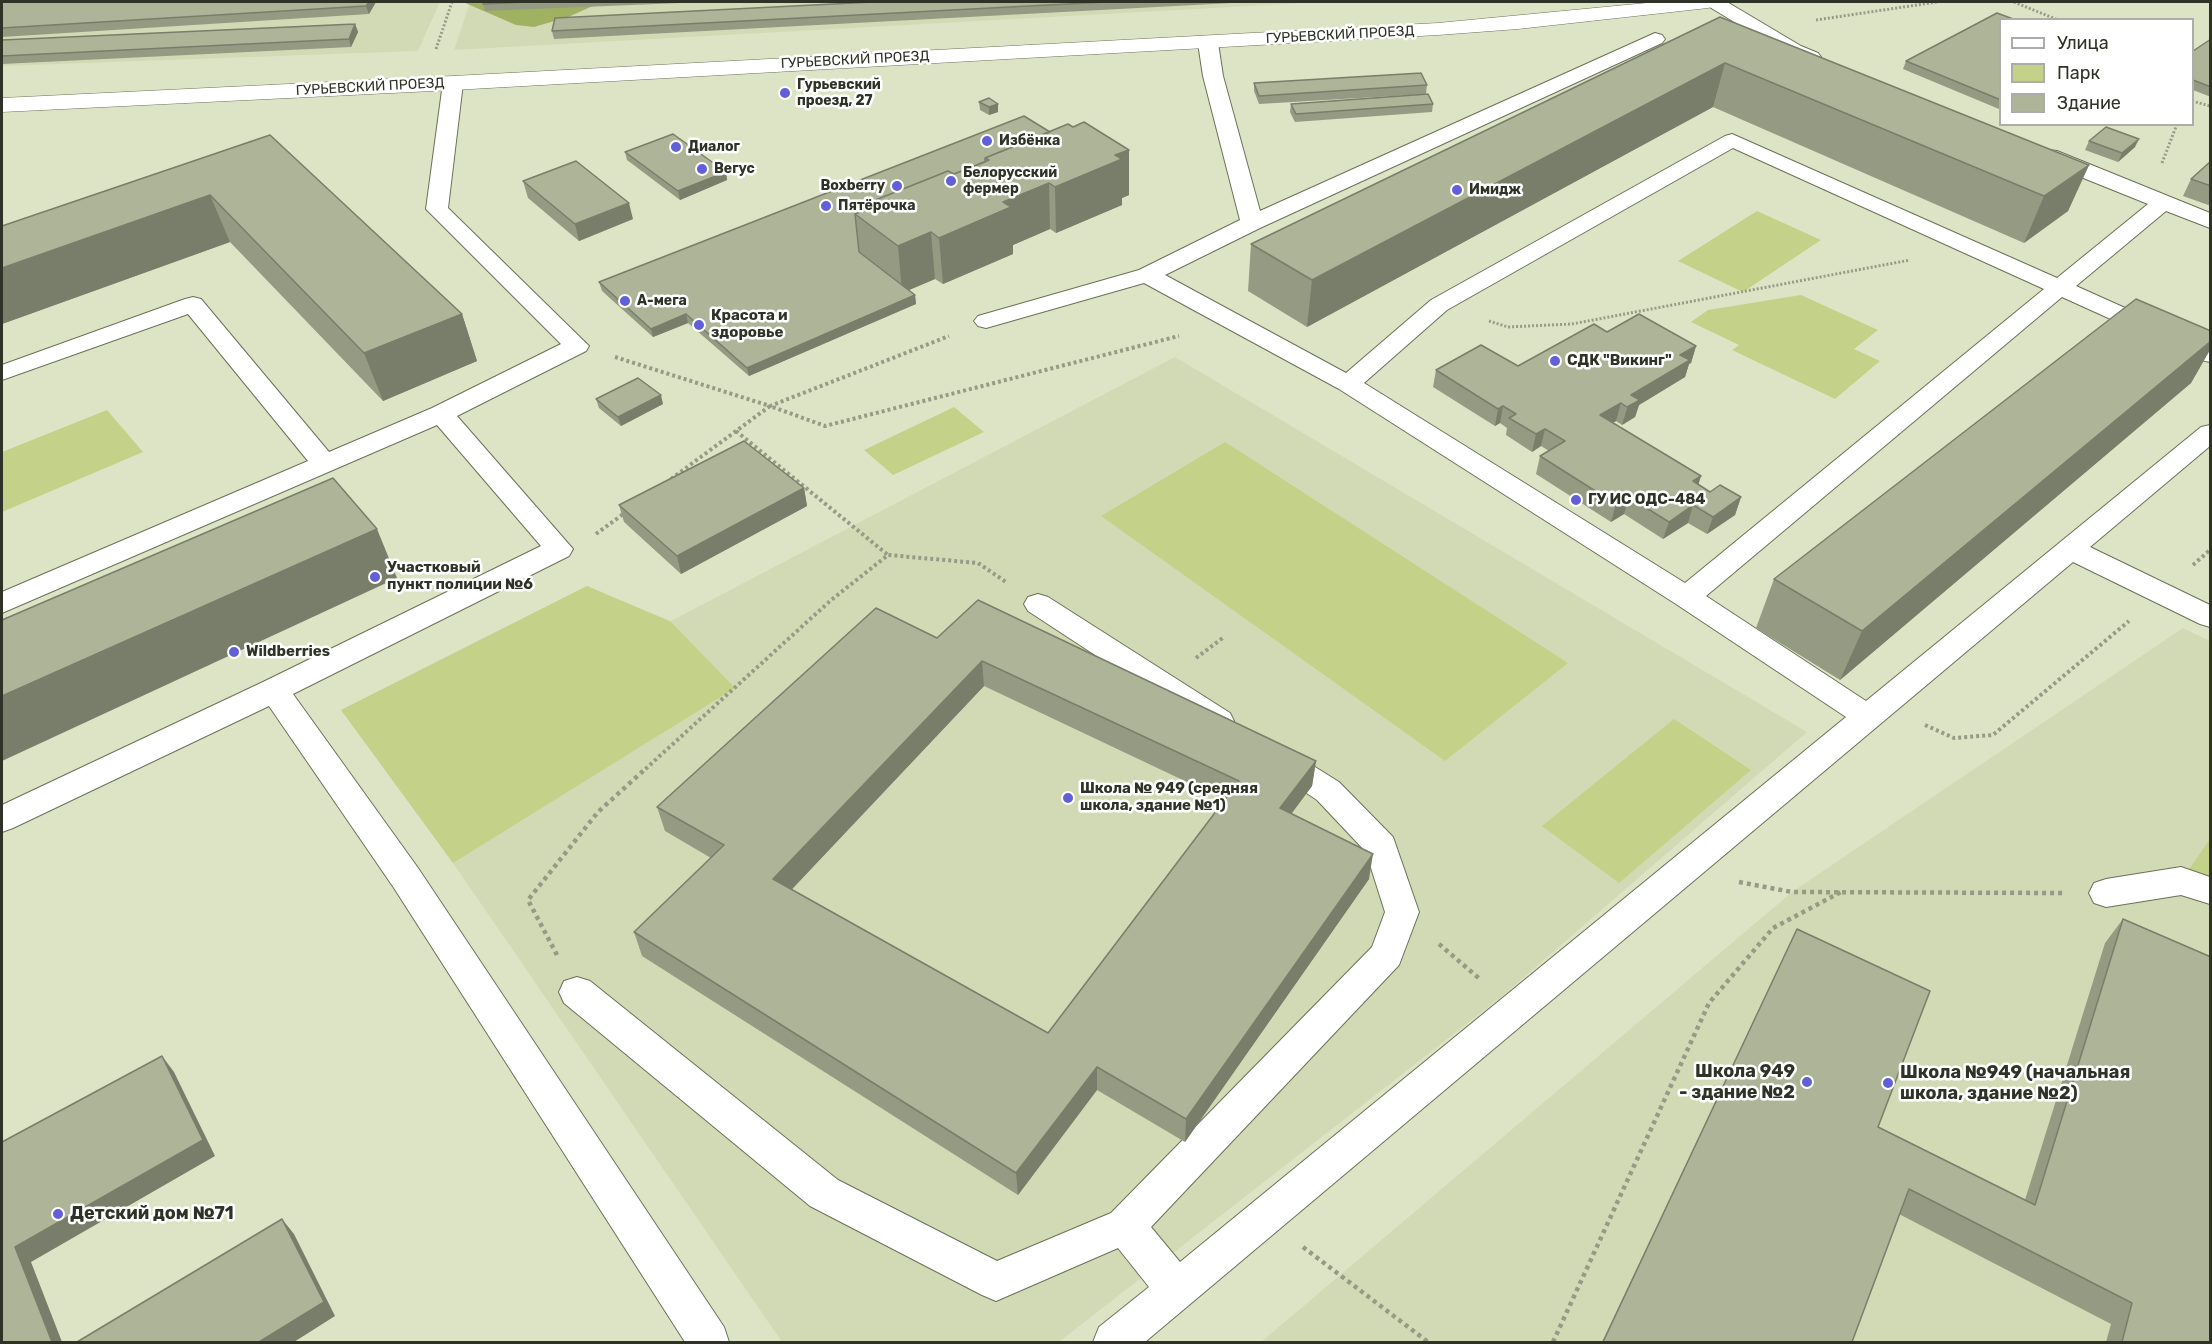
<!DOCTYPE html>
<html>
<head>
<meta charset="utf-8">
<style>
  body { margin:0 }
  #map { position:relative; width:2212px; height:1344px; overflow:hidden; background:#dde4c6; font-family:Rubik,sans-serif }
  canvas { display:block }
  .frame { position:absolute; inset:0; border:3px solid #2f3226; pointer-events:none }
  .legend { position:absolute; left:1999px; top:18px; width:195px; height:108px; box-sizing:border-box; background:#fff; border:2px solid #acada8; margin:0; padding:8px 10px; list-style:none; font-size:18px; color:#2f3226 }
  .legend li { display:flex; align-items:center; gap:12px; height:30px }
  .legend b { width:30px; border:2px solid #acada8 }
</style>
</head>
<body>
<div id="map">
<canvas width="2212" height="1344"></canvas>
<div class="frame"></div>
<ul class="legend">
<li><b style="height:8px;background:#fff"></b>Улица</li>
<li><b style="height:16px;background:#c3d288"></b>Парк</li>
<li><b style="height:16px;background:#adb497"></b>Здание</li>
</ul>
</div>
<script>
const c = document.querySelector('canvas').getContext('2d');
c.lineJoin = 'round';
function fill(path, color) {
  c.fillStyle = color;
  c.fill(path, 'evenodd');
}
function poly(rows) {
  const path = new Path2D();
  for (const r of rows) {
    path.moveTo(r[0], r[1]);
    for (let i = 2; i < r.length; i += 2) path.lineTo(r[i], r[i + 1]);
  }
  return path;
}
function stroke(path, color, width, dash) {
  c.strokeStyle = color;
  c.lineWidth = width;
  c.lineCap = dash ? 'butt' : 'round';
  c.setLineDash(dash || []);
  c.stroke(path);
}
function drawText(font, color, halo, rows, align = 'center') {
  c.font = font + ' Rubik,sans-serif';
  c.lineWidth = 5;
  c.setLineDash([]);
  c.textBaseline = 'middle';
  c.strokeStyle = halo;
  c.fillStyle = color;
  for (const [text, x, y, turn = 0] of rows) {
    c.save();
    c.translate(x, y);
    c.rotate((+turn || 0) * Math.PI / 180);
    c.textAlign = isNaN(turn) ? turn : align;
    if (halo) c.strokeText(text, 0, 0);
    c.fillText(text, 0, 0);
    c.restore();
  }
}
const built = poly([
  [2,2,440,2,418,51,2,66],
  [470,2,1323,2,454,50],
  [1175,357,1807,732,1501,997,1059,1342,782,1342,453,863,341,710,587,586,671,621],
  [2183,628,2210,641,2210,1342,1261,1342,1792,892]
]);
const green = poly([
  [1757,211,1821,240,1743,292,1678,261],
  [1801,295,1878,330,1854,349,1880,361,1835,399,1732,350,1739,345,1691,322,1708,310],
  [954,407,984,432,893,475,864,450],
  [107,410,143,452,2,512,2,452],
  [1225,442,1568,663,1445,761,1101,516],
  [587,586,671,622,735,688,453,863,341,710],
  [1674,719,1751,770,1619,883,1542,826],
  [2210,839,2210,891,2181,881]
]);
const forest = poly([
  [463,2,602,2,568,17,534,27,516,25]
]);
const pathFar2 = poly([
  [2014,2,2058,20],
  [1816,20,1937,2],
  [436,49,452,2],
  [2192,101,2210,106],
  [2162,163,2177,124],
  [1489,321,1508,327,1572,324,1910,260]
]);
const pathFar1 = poly([
  [615,357,770,406,949,336],
  [736,431,888,555],
  [671,479,770,406,825,426,1179,336],
  [596,534,626,512],
  [2193,565,2210,550],
  [1196,658,1224,637],
  [1925,725,1954,738,1993,735,2129,621],
  [641,773,830,601,888,555,978,563,1006,582]
]);
const path = poly([
  [1739,882,1792,892,2064,893],
  [1439,944,1481,980],
  [557,955,528,900,598,812,643,771],
  [1303,1247,1428,1342],
  [1553,1342,1709,1003,1773,928,1841,892]
]);
const service = poly([
  [1706,2,1727,2,1801,46,1818,53,1821,57,1818,61,1811,63,1787,54,1708,6,1706,2],
  [1655,33,1662,35,1665,39,1662,43,1260,228,1165,275,1346,373,1431,300,1725,136,1732,134,2057,278,2148,204,2041,161,2038,156,2041,151,2049,150,2057,151,2210,213,2210,228,2166,211,2076,286,2210,346,2210,362,2201,360,2062,297,1706,596,1866,701,2201,427,2210,425,2210,446,2090,547,2210,605,2210,627,2200,624,2073,562,1145,1342,1093,1342,1099,1327,1149,1287,1118,1248,996,1301,982,1295,810,1206,564,1003,559,992,564,981,577,977,590,981,838,1180,997,1261,1111,1213,1372,947,1385,912,1366,852,1317,800,1269,768,1264,760,1269,752,1280,748,1291,752,1339,782,1393,837,1419,912,1399,965,1151,1227,1180,1262,1846,717,1676,604,1339,389,1144,283,986,328,978,326,974,321,978,316,1139,270,1240,220,1203,76,1198,43,1201,39,1215,39,1218,43,1223,76,1260,211,1655,33],
  [1733,148,2044,289,1685,583,1364,383,1447,310,1733,148],
  [453,77,460,79,463,83,448,208,589,346,586,351,457,416,573,549,569,556,293,694,418,868,724,1327,729,1342,685,1342,394,888,269,706,13,828,2,832,2,805,263,682,541,546,437,425,2,613,2,592,308,461,188,314,2,380,2,365,185,299,193,297,201,299,329,452,432,408,561,344,426,209,443,83,446,79,453,77],
  [1038,594,1048,597,1230,713,1234,721,1230,729,1219,732,1208,729,1028,611,1024,604,1028,597,1038,594],
  [2181,867,2210,877,2210,904,2181,895,2106,907,2094,903,2089,893,2094,883,2106,879,2181,867]
]);
const tertiary = poly([
  [1657,2,1718,2,1715,6,1708,8,1518,29,1438,35,453,90,2,112,2,98,453,76,1438,23,1657,2]
]);
const wall = poly([
  [2,2,376,2,369,14,2,37],
  [484,2,705,2,485,11,483,4],
  [873,2,1251,2,554,39,552,31],
  [1720,17,2089,165,2068,211,2024,243,1713,107,1307,327,1248,291,1251,244],
  [2001,20,2001,108,1999,109,1903,69,1906,61],
  [355,24,358,32,351,47,2,64,2,40],
  [2211,39,2211,97,2193,90,2193,51],
  [1254,83,1427,85,1426,94,1259,104,1254,91],
  [979,102,998,104,998,112,989,115,980,110],
  [1291,104,1433,104,1432,112,1295,122,1290,112],
  [1024,116,1129,195,1122,198,1122,205,1056,233,1050,229,1013,245,1013,254,943,284,935,279,909,290,915,295,916,304,749,376,688,323,653,337,602,291,599,282],
  [270,135,462,314,477,361,383,401,230,242,2,324,2,226],
  [2089,141,2135,147,2118,162,2085,150],
  [625,152,726,172,727,180,680,200,627,160],
  [2211,161,2211,206,2183,196,2191,179],
  [523,181,633,219,579,241,528,198],
  [2211,331,2211,348,2191,383,1840,680,1756,628,1774,579],
  [1607,332,1696,346,1691,363,1689,364,1685,377,1639,405,1635,417,1622,425,1616,421,1613,423,1699,485,1710,492,1741,497,1735,515,1707,534,1688,523,1663,539,1624,514,1611,522,1536,474,1540,456,1549,451,1541,446,1532,452,1506,435,1507,428,1500,423,1495,426,1433,387,1436,370,1518,366],
  [596,399,663,404,621,426,599,408],
  [804,488,807,506,681,574,624,522,619,505],
  [937,638,1316,761,1312,786,1291,814,1369,879,1185,1142,1097,1090,1018,1195,642,956,634,932,711,858,665,831,657,807],
  [984,686,1225,800,1048,1033,791,890],
  [2123,919,2211,1342,2106,1342,2111,1324,1899,1214,1852,1342,1602,1342,1797,929,1878,1127,2025,1200,2105,943]
]);
const shadedWall = poly([
  [369,2,376,2,369,14,366,6],
  [355,24,358,32,351,47,349,39],
  [1725,63,1713,107,1307,327,1312,280],
  [998,104,998,112,989,115,989,107],
  [2139,139,2135,147,2118,162,2122,153],
  [1129,150,1129,195,1122,198,1122,205,1056,233,1055,187,1115,155],
  [2089,165,2068,211,2024,243,2044,196],
  [726,172,727,180,680,200,678,191],
  [1049,183,1050,229,1013,245,1013,254,943,284,939,238,1003,202],
  [210,195,230,242,2,324,2,268],
  [629,203,633,219,579,241,575,224],
  [931,232,935,279,902,293,898,246],
  [915,295,916,304,749,376,747,368],
  [462,314,477,361,383,401,364,353],
  [686,314,688,323,653,337,651,329],
  [2211,341,2211,348,2191,383,1840,680,1862,631],
  [1696,346,1691,363,1689,364,1685,377,1639,405,1635,417,1622,425,1631,395,1680,355],
  [661,395,663,404,621,426,618,417],
  [1621,403,1616,421,1596,432,1600,415],
  [1503,406,1500,423,1495,426,1498,409],
  [1545,429,1541,446,1532,452,1536,434],
  [1701,476,1696,493,1693,481],
  [804,488,807,506,681,574,677,556],
  [1629,497,1624,514,1611,522,1616,504],
  [1741,497,1735,515,1707,534,1713,517],
  [1693,505,1688,523,1663,539,1669,522],
  [377,529,397,578,2,761,2,696],
  [982,661,984,686,778,904,773,879],
  [1316,761,1312,786,1277,833,1280,808],
  [1373,854,1369,879,1185,1142,1186,1119],
  [162,1056,174,1072,215,1156,31,1262,62,1342,52,1342,15,1247],
  [1097,1067,1097,1090,1018,1195,1016,1173],
  [282,1219,294,1234,335,1316,294,1342,259,1342]
]);
const building = poly([
  [2,2,369,2,366,6,2,28,2,2],
  [484,2,528,2,483,4,484,2],
  [873,2,1105,2,552,31,555,18,873,2],
  [1997,13,2016,20,2001,20,2001,100,1906,61,1997,13],
  [1720,17,2089,165,2044,196,1725,63,1312,280,1251,244,1720,17],
  [355,24,349,39,2,56,2,40,355,24],
  [2211,39,2211,87,2193,80,2193,51,2211,39],
  [1421,73,1427,85,1259,96,1254,83,1421,73],
  [1428,94,1433,104,1296,114,1291,104,1428,94],
  [989,98,998,104,989,107,979,102,989,98],
  [1024,116,1050,132,985,158,985,162,954,174,948,171,868,203,868,209,855,214,859,252,915,295,747,368,686,314,651,329,599,282,1024,116],
  [1084,122,1129,150,1115,155,1122,159,1055,187,1049,183,1003,202,1011,207,939,238,931,232,898,246,855,214,873,207,868,203,948,171,954,174,989,160,985,158,1068,124,1073,127,1084,122],
  [2106,127,2139,139,2122,153,2089,141,2106,127],
  [673,134,726,172,678,191,625,152,673,134],
  [270,135,462,314,364,353,210,195,2,268,2,226,270,135],
  [576,161,629,203,575,224,523,181,576,161],
  [2211,161,2211,186,2191,179,2211,161],
  [2136,299,2211,331,2211,341,1862,631,1774,579,2136,299],
  [1639,314,1696,346,1680,355,1690,360,1631,395,1640,400,1627,407,1621,403,1600,415,1701,476,1693,481,1710,492,1720,485,1741,497,1713,517,1693,505,1669,522,1629,497,1616,504,1540,456,1565,441,1545,429,1536,434,1509,418,1516,414,1503,406,1498,409,1436,370,1481,345,1518,366,1594,324,1607,332,1639,314],
  [638,378,661,395,618,417,596,399,638,378],
  [744,441,804,488,677,556,619,505,744,441],
  [333,478,377,529,2,696,2,620,333,478],
  [978,600,1316,761,1280,808,1373,854,1186,1119,1097,1067,1016,1173,634,932,724,845,657,807,876,608,937,638,978,600],
  [982,661,1239,781,1048,1033,773,879,982,661],
  [2123,919,2211,957,2211,1342,2122,1342,2132,1303,1909,1189,1852,1342,1603,1342,1797,929,1930,991,1878,1127,2035,1205,2123,919],
  [162,1056,203,1140,15,1247,52,1342,2,1342,2,1142,162,1056],
  [282,1219,324,1302,259,1342,77,1342,282,1219]
]);
const markers = [
  [785,93,6,"#6160d9"],
  [987,141,6,"#6160d9"],
  [676,147,6,"#6160d9"],
  [702,169,6,"#6160d9"],
  [951,181,6,"#6160d9"],
  [897,186,6,"#6160d9"],
  [1457,190,6,"#6160d9"],
  [826,206,6,"#6160d9"],
  [625,301,6,"#6160d9"],
  [699,325,6,"#6160d9"],
  [1555,361,6,"#6160d9"],
  [1576,500,6,"#6160d9"],
  [375,577,6,"#6160d9"],
  [234,652,6,"#6160d9"],
  [1068,798,6,"#6160d9"],
  [1807,1082,6,"#6160d9"],
  [1888,1083,6,"#6160d9"],
  [58,1214,6,"#6160d9"]
];
const farStreetnames = [
  ["ГУРЬЕВСКИЙ ПРОЕЗД",1340,35,-3],
  ["ГУРЬЕВСКИЙ ПРОЕЗД",855,60,-3],
  ["ГУРЬЕВСКИЙ ПРОЕЗД",370,87,-3]
];
const farPoinames = [
  ["Гурьевский",797,85],
  ["проезд, 27",797,101],
  ["Избёнка",999,141],
  ["Диалог",688,147],
  ["Вегус",714,169],
  ["Белорусский",963,173],
  ["фермер",963,189],
  ["Boxberry",885,186,"right"],
  ["Имидж",1469,190],
  ["Пятёрочка",838,206],
  ["А-мега",637,301]
];
const poiNames = [
  ["Красота и",711,316],
  ["здоровье",711,333],
  ["СДК \"Викинг\"",1567,361],
  ["ГУ ИС ОДС-484",1588,500],
  ["Участковый",387,568],
  ["пункт полиции №6",387,585],
  ["Wildberries",246,652],
  ["Школа № 949 (средняя",1080,789],
  ["школа, здание №1)",1080,806]
];
const nearPoinames = [
  ["Школа 949",1795,1072,"right"],
  ["- здание №2",1795,1093,"right"],
  ["Школа №949 (начальная",1900,1073],
  ["школа, здание №2)",1900,1094],
  ["Детский дом №71",70,1214]
];
fill(built, '#d2dab5');
fill(green, '#c3d288');
fill(forest, '#a1b162');
stroke(service, '#6b7157', 2);
stroke(tertiary, '#6b7157', 1);
stroke(pathFar2, '#969b85', 3, [2, 2]);
stroke(pathFar1, '#969b85', 4, [3, 3]);
stroke(path, '#969b85', 4.5, [4, 4]);
fill(service, '#fff');
fill(tertiary, '#fff');
fill(wall, '#959b82');
fill(shadedWall, '#797e6a');
fill(building, '#adb497');
stroke(building, '#797e6a', 1.5);
for (const [x, y, r, color] of markers) {
  const dot = new Path2D();
  dot.arc(x, y, r, 0, 2 * Math.PI);
  c.fillStyle = color;
  c.fill(dot);
  stroke(dot, '#fff', 2);
}
drawText('14px', '#2f3226', '#fff', farStreetnames);
drawText('bold 14px', '#2f3226', '#fff', farPoinames, 'left');
drawText('bold 15px', '#2f3226', '#fff', poiNames, 'left');
drawText('bold 18px', '#2f3226', '#fff', nearPoinames, 'left');
</script>
</body>
</html>
